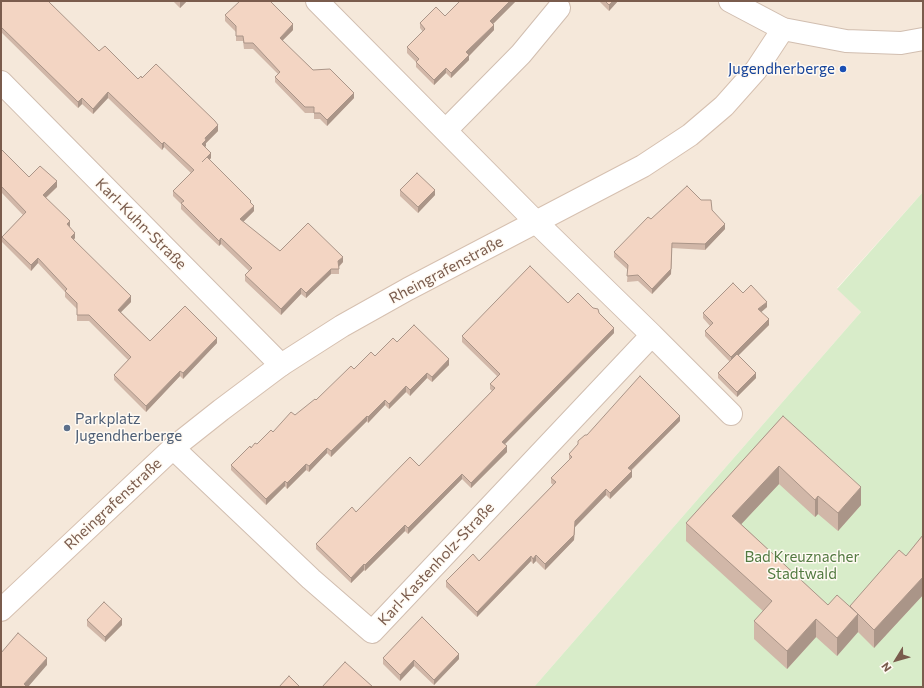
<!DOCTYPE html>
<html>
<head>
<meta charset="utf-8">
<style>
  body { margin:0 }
  #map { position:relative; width:924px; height:688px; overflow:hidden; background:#fdf6ec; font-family:Commissioner,sans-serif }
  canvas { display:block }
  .frame { position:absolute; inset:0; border:2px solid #7a5c4d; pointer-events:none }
  .north { position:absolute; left:876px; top:640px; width:40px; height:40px; -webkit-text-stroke:3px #fffaf3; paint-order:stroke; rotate:233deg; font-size:11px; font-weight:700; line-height:16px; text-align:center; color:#7a5c4d }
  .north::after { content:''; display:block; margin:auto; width:14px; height:18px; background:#7a5c4d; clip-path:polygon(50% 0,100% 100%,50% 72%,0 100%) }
</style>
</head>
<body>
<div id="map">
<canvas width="924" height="688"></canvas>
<div class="frame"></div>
<div class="north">N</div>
</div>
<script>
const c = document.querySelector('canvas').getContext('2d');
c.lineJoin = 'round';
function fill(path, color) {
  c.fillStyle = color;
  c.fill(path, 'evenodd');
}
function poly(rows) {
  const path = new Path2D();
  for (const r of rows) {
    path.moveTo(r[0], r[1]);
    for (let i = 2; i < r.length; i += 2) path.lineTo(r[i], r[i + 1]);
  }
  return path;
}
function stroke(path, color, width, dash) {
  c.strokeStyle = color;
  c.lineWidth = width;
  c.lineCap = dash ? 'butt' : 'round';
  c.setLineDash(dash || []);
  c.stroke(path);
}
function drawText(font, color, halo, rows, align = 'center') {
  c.font = font + ' Commissioner,sans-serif';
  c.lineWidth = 3;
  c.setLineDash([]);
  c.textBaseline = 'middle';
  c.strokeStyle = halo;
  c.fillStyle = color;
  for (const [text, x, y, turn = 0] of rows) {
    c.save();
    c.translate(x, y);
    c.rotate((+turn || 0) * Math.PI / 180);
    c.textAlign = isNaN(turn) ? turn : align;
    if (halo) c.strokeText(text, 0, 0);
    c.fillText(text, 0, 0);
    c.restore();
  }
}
const residential = poly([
  [1,1,923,1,923,192,837,288,861,312,534,687,1,687]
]);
const green = poly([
  [923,192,923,687,534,687,861,312,837,289]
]);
const street = poly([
  [730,1,783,29,846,41,901,43,923,39],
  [1,82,281,365],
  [446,130,521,54,559,8],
  [652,335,731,414],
  [173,448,311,579,372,632,652,335,537,223,317,1]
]);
const secondary = poly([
  [1,610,173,448,221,410,281,365,342,326,408,289,643,166,690,135,724,106,756,70,783,29]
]);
const wall = poly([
  [1,1,99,51,138,79,218,131,206,143,206,146,205,147,211,158,209,160,251,203,254,211,243,222,280,251,343,262,339,267,339,274,331,274,306,298,301,294,281,315,245,281,245,275,249,271,221,244,219,246,200,228,181,209,181,204,173,196,173,191,191,173,164,147,162,150,108,98,93,114,82,104,78,108,1,32],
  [173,1,187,1,180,8],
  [516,1,493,24,494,30,469,56,469,60,451,78,446,73,434,85,416,67,416,62,407,53,407,47,423,32,420,28,420,23,445,16],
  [599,1,618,1,609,11],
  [225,15,293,30,282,41,313,70,354,98,327,126,320,119,314,119,314,113,305,113,275,82,275,77,278,74,253,49,244,49,243,41,236,41,236,32,225,21],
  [1,149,29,177,57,187,46,198,70,227,75,238,74,240,131,302,121,312,150,341,217,343,183,379,180,376,146,412,114,380,114,375,128,360,89,321,77,321,77,309,65,297,65,292,38,263,31,271,2,242,2,237,23,215,1,192],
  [400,190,435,195,418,213,400,196],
  [712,210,725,229,705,250,672,248,671,274,652,294,638,281,627,282,628,270,614,257,614,252],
  [743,293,767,307,761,312,769,325,738,355,756,378,737,397,718,378,718,373,730,362,705,336,705,331,710,326,703,318,703,313],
  [568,303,599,313,614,333,505,444,507,452,471,488,462,479,408,534,405,531,365,571,364,570,351,583,316,549,316,544,356,512,419,466,492,391,490,389,490,384,497,376,462,342,462,336],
  [397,342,449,365,432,382,427,378,410,396,406,392,389,409,385,405,368,423,367,421,331,457,327,453,309,472,306,470,287,489,285,486,266,505,231,470,231,465,251,448,257,444,273,432,316,400,354,369],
  [783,416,861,505,838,531,818,514,815,517,779,484,741,524,828,605,850,607,906,556,923,535,923,596,923,595,874,648,858,632,837,656,816,637,787,669,754,639,754,621,763,611,686,541,686,523],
  [680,421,631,471,632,477,610,499,606,495,575,527,574,540,545,570,536,561,533,564,531,561,477,617,446,587,446,581,479,561,553,485,551,483,551,478,569,460,569,454,587,435],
  [87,620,122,625,105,642,87,626],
  [383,658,459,659,434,685,414,666,400,681,383,664]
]);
const shadedWall = poly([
  [180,1,187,1,180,8],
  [510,1,516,1,490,27,490,21],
  [613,1,618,1,609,11,609,5],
  [293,24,293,30,280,43,280,38],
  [494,25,494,30,469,56,469,60,451,78,451,73,466,52],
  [446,68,446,73,434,85,434,80],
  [108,92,108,98,93,114,93,109],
  [354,93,354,98,327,126,327,120],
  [82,98,82,104,78,108,78,102],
  [218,125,218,131,206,143,206,146,202,150,202,144,205,138],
  [164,142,164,147,162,150,162,144],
  [211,153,211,158,202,167,202,162],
  [57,181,57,187,43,200,43,195],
  [435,190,435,195,418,213,418,207],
  [254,206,254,211,240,225,240,219],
  [70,221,70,227,67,230,67,224],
  [725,224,725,229,705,250,705,244],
  [75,233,75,238,71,242,71,237],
  [221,238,221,244,219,246,219,241],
  [672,243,671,274,652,294,652,289],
  [343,257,343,262,338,267,338,261],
  [38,258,38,263,31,271,31,265],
  [331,269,331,274,306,298,306,293],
  [301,288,301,294,281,315,281,309],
  [131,296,131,302,118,315,118,310],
  [767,302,767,307,758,315,758,309],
  [769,319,769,325,731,363,731,357],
  [614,328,614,333,502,447,502,442],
  [217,338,217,343,183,379,183,373],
  [449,359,449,365,432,382,432,377],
  [180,371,180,376,146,412,146,406],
  [427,373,427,378,410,396,410,390],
  [756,373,756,378,737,397,737,392],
  [406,386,406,392,389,409,389,404],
  [385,400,385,405,368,423,368,417],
  [367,416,367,421,331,457,331,451],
  [680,416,680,421,628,473,628,468],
  [507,446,507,452,471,488,471,483],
  [327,448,327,453,309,472,309,466],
  [306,464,306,470,287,489,287,483],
  [779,466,779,484,732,534,732,516],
  [632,471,632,477,610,499,610,493],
  [462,474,462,479,408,534,408,528],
  [285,481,285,486,266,505,266,499],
  [861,487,861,505,838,531,838,513],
  [606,489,606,495,575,527,574,540,545,570,545,564,575,521],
  [818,496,818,514,815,517,815,500],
  [405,525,405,531,365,571,365,565],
  [536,555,536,561,533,564,533,559],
  [531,556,531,561,477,617,477,612],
  [364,564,364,570,351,583,351,578],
  [923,577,923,595,874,648,874,630],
  [858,614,858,632,837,656,837,638],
  [122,619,122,625,105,642,105,637],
  [816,619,816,637,787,669,787,651],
  [459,654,459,659,434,685,434,680],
  [47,658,47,665,28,687,24,687,24,684],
  [414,660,414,666,400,681,400,675]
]);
const building = poly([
  [1,1,48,1,99,51,105,46,138,79,141,76,142,78,156,64,215,121,218,125,205,138,206,140,202,144,211,153,202,162,207,157,251,201,250,202,254,206,240,219,280,251,308,223,343,257,338,261,339,269,331,269,306,293,301,288,281,309,245,275,252,268,221,238,219,241,181,203,184,201,173,191,194,170,164,142,162,144,108,92,93,109,82,98,78,102,1,27,1,1],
  [240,1,270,1,293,24,280,38,313,70,330,69,354,93,327,120,320,113,314,113,314,107,305,107,275,77,280,72,253,43,244,43,243,36,236,36,236,26,225,15,240,1],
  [460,1,510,1,490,21,494,25,466,52,469,55,451,73,446,68,434,80,416,62,419,59,407,47,425,29,420,23,436,7,445,16,460,1],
  [605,1,613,1,609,5,605,1],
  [1,149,29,177,40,166,57,181,43,195,70,221,67,224,75,233,71,237,131,296,118,310,150,341,185,306,217,338,183,373,180,371,146,406,114,375,131,357,89,315,77,315,77,303,65,291,67,289,38,258,31,265,2,237,26,212,1,186,1,149],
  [417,173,435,190,418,207,400,190,417,173],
  [687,186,701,200,711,200,712,210,725,224,705,244,672,243,671,269,652,289,638,275,627,276,628,265,614,252,648,217,651,219,687,186],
  [530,266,568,303,578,293,593,308,598,309,599,313,614,328,502,442,507,446,471,483,462,474,408,528,405,525,365,565,364,564,351,578,316,544,352,507,356,512,410,457,419,466,495,388,490,384,500,374,462,336,530,266],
  [733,283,743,293,751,285,767,302,758,309,769,319,731,357,705,331,713,323,703,313,733,283],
  [414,325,449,359,432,377,427,373,410,390,406,386,389,404,385,400,368,417,367,416,331,451,327,448,309,466,306,464,287,483,285,481,266,499,231,465,250,446,251,448,255,443,257,444,271,430,273,432,291,412,295,415,315,399,316,400,351,366,354,369,371,352,375,356,393,338,397,342,414,325],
  [737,354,756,373,737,392,718,373,737,354],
  [640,376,680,416,628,468,632,471,610,493,606,489,575,521,574,535,545,564,536,555,533,559,531,556,477,612,446,581,473,554,479,561,556,482,551,478,572,457,569,454,578,444,578,441,585,435,587,435,640,376],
  [783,416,861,487,838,513,818,496,815,500,779,466,732,516,828,605,837,595,858,614,837,638,816,619,787,651,754,621,772,601,686,523,783,416],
  [923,535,923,578,923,577,874,630,850,606,899,550,906,556,923,535],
  [104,602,122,619,105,637,87,620,104,602],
  [422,617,459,654,434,680,414,660,400,675,383,658,422,617],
  [18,633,47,658,24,684,27,687,1,687,1,653,18,633],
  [345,662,373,687,322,687,345,662],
  [289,676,300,687,279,687,289,676]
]);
const markers = [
  [843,69,4,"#1a4fb4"],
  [67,428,4,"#5c6f8a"]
];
const transitNames = [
  ["Jugendherberge",835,69]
];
const streetNames = [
  ["Karl-Kuhn-Straße",141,224,45],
  ["Rheingrafenstraße",446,270,-28],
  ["Rheingrafenstraße",113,504,-43],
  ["Karl-Kastenholz-Straße",436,564,-47]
];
const serviceNames = [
  ["Parkplatz",75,419],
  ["Jugendherberge",75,436]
];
const parkNames = [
  ["Bad Kreuznacher",802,557],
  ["Stadtwald",802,574]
];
fill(residential, '#f5e8da');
fill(green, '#d8ecc9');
stroke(street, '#d1beb0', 24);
stroke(secondary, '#d6c0b0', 24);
stroke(street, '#fff', 22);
stroke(secondary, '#fff', 22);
fill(wall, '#d1b7a8');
fill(shadedWall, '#aa9588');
fill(building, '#f3d5c3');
stroke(building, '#aa9588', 1);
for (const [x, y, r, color] of markers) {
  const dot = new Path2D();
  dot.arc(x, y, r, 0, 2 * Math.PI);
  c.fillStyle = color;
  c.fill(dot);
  stroke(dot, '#fffaf3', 1.5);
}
drawText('15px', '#164399', '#fffaf3', transitNames, 'right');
drawText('15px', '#7a5c4d', '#fffaf3', streetNames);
drawText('15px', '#4e5e75', '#fffaf3', serviceNames, 'left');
drawText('15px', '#537a41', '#fffaf3', parkNames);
</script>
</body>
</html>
